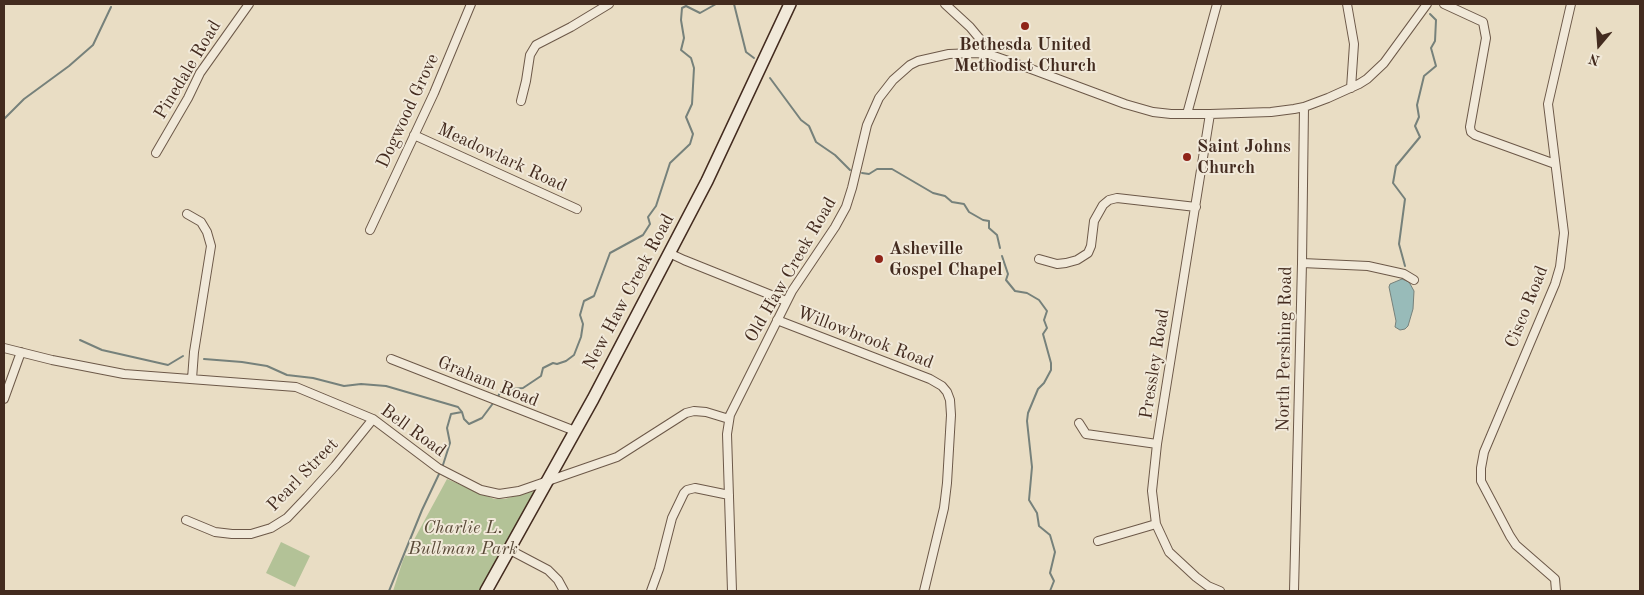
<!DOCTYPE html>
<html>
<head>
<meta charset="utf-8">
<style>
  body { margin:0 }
  #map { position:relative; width:1644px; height:595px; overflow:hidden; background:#e9ddc4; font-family:"Old Standard TT",serif }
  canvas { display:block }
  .frame { position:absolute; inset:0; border:5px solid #432b1f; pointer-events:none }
  .north { position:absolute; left:1574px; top:20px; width:50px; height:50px; -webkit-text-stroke:4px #f1e9d9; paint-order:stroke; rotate:198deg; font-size:14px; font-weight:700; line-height:20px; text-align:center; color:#432b1f }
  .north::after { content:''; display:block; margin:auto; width:18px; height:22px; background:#432b1f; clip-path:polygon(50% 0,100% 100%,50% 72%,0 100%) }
</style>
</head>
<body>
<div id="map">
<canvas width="1644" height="595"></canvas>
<div class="frame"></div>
<div class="north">N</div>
</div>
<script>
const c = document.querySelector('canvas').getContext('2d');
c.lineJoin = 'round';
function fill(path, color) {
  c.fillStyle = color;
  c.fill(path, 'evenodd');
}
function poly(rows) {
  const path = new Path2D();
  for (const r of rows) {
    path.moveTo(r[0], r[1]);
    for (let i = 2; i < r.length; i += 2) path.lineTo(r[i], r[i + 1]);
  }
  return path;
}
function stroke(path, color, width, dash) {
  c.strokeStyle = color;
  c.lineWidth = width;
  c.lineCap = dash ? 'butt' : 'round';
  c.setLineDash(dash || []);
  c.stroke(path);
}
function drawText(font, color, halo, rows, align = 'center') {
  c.font = font + ' "Old Standard TT",serif';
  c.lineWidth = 4;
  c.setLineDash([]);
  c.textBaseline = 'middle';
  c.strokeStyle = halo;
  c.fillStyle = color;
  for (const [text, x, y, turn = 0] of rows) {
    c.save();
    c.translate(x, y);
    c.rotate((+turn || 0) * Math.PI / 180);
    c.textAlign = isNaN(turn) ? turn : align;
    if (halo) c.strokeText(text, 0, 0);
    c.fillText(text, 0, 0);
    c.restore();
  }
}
const green = poly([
  [447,479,494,499,505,499,531,491,535,493,482,591,393,591,403,560],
  [281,542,310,556,295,587,266,573]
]);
const water = poly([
  [1402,279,1409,282,1414,291,1413,309,1408,326,1405,329,1400,330,1395,327,1396,321,1389,287,1390,284,1402,279]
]);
const stream = poly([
  [734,4,746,52,754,58],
  [770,78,801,120,809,126,816,142,835,155,850,170],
  [4,119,24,99,69,66,93,45,111,7],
  [862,173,869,174,877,169,892,169,933,193,945,196,952,202,964,204,969,212,983,220,989,221,989,228,997,235,1000,248],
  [1002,256,1008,274,1006,280,1015,291,1027,293,1039,300,1047,311,1044,320,1047,328,1043,334,1051,363,1051,370,1044,383,1038,389,1028,413,1027,421,1032,467,1029,500,1037,513,1039,526,1050,535,1055,552,1050,573,1054,581,1050,591],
  [1405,266,1399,244,1405,199,1393,183,1396,166,1420,137,1415,126,1419,117,1417,105,1424,76,1436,66,1431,48,1435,41,1436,20,1430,14],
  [80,340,102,350,168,365,183,356],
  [204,359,242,362,267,366,287,375,313,378,344,386,361,384,386,386,458,407,462,412,464,419,469,424,482,418,494,402],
  [497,399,501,390,523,388,541,376,543,368,553,363,557,364,566,361,574,355,581,337,583,324,580,315,584,301,594,296,610,253,643,235,650,224,648,217,656,206,670,163,690,144,693,134,686,117,692,104,694,68,691,58,681,50,684,38,681,20,682,8,686,6,700,13,716,4],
  [442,468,450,443,447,428,451,414,462,412],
  [389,591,422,510,440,472]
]);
const street = poly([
  [945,4,970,27,990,51,988,54],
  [1347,4,1354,44,1351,88],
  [1444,4,1483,22,1486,38,1470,127,1471,132,1475,135,1555,164],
  [521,101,526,81,530,55,536,45,571,27,609,4],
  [1187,114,1217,4],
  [1210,114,1157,444,1152,491,1156,524,1169,552,1196,577,1208,586,1220,591],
  [414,135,577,209],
  [156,153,188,98,200,73,249,4],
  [187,214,201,222,207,232,211,246,194,352,192,379],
  [370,230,434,93,471,4],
  [669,253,684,260,786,301],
  [1039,259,1057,264,1066,263,1077,260,1088,253,1091,246,1094,221,1103,205,1109,200,1117,198,1196,207],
  [1302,263,1368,266,1404,274,1414,280],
  [777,320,930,379,942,386,947,392,950,400,951,415,947,483,944,508,924,591],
  [4,348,52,360,124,374,296,387,373,419,438,468,481,490,499,494,519,491,617,457,686,413,694,411,706,412,729,419],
  [391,359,575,431],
  [4,399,21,352],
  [1079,423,1086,434,1157,444],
  [186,520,215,532,232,534,251,534,271,528,287,518,307,497,335,466,373,419],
  [1098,541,1156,524],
  [510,550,548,570,558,580,564,591],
  [651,591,659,569,672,518,684,493,687,490,695,488,729,495],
  [732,591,727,434,730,415,792,291,835,227,846,207,852,188,867,125,879,98,893,80,910,65,918,61,949,54,974,53,988,54,1023,66,1125,104,1153,112,1171,114,1210,114,1271,112,1294,109,1304,107,1328,98,1359,84,1367,79,1384,63,1427,4],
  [1294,591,1302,263,1304,107],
  [1556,591,1555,579,1516,545,1510,536,1481,481,1481,468,1484,452,1555,284,1560,267,1564,233,1548,104,1571,4]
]);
const secondary = poly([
  [486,591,593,399,707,181,790,4]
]);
const markers = [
  [1025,26,5,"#8f2418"],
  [1187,157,5,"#8f2418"],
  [879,259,5,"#8f2418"]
];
const poiNames = [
  ["Bethesda United",1025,45,"center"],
  ["Methodist Church",1025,66,"center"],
  ["Saint Johns",1197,147],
  ["Church",1197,168],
  ["Asheville",889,249],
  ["Gospel Chapel",889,270]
];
const streetNames = [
  ["Pinedale Road",188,70,-59],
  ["Dogwood Grove",408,111,-65],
  ["Meadowlark Road",502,158,25],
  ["Old Haw Creek Road",791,270,-60],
  ["New Haw Creek Road",629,292,-62],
  ["Cisco Road",1527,307,-68],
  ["Willowbrook Road",865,338,21],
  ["North Pershing Road",1285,349,-89],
  ["Pressley Road",1155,364,-81],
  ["Graham Road",488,382,22],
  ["Bell Road",413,431,36],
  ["Pearl Street",303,475,-46]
];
const parkNames = [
  ["Charlie L.",463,528],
  ["Bullman Park",463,549]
];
fill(green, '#b3c297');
fill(water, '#98bbb9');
stroke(water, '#76817b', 1);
stroke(stream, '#76817b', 2);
stroke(street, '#6c5848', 10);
stroke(secondary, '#432b1f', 14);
stroke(street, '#f1e9d9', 8);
stroke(secondary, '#f1e9d9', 11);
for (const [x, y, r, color] of markers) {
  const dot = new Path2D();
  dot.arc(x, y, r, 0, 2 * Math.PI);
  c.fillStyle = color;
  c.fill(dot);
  stroke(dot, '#f1e9d9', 2);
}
drawText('bold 18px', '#432b1f', '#f1e9d9', poiNames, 'left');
drawText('18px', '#432b1f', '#f1e9d9', streetNames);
drawText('italic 18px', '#594937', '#f1e9d9', parkNames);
</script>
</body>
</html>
